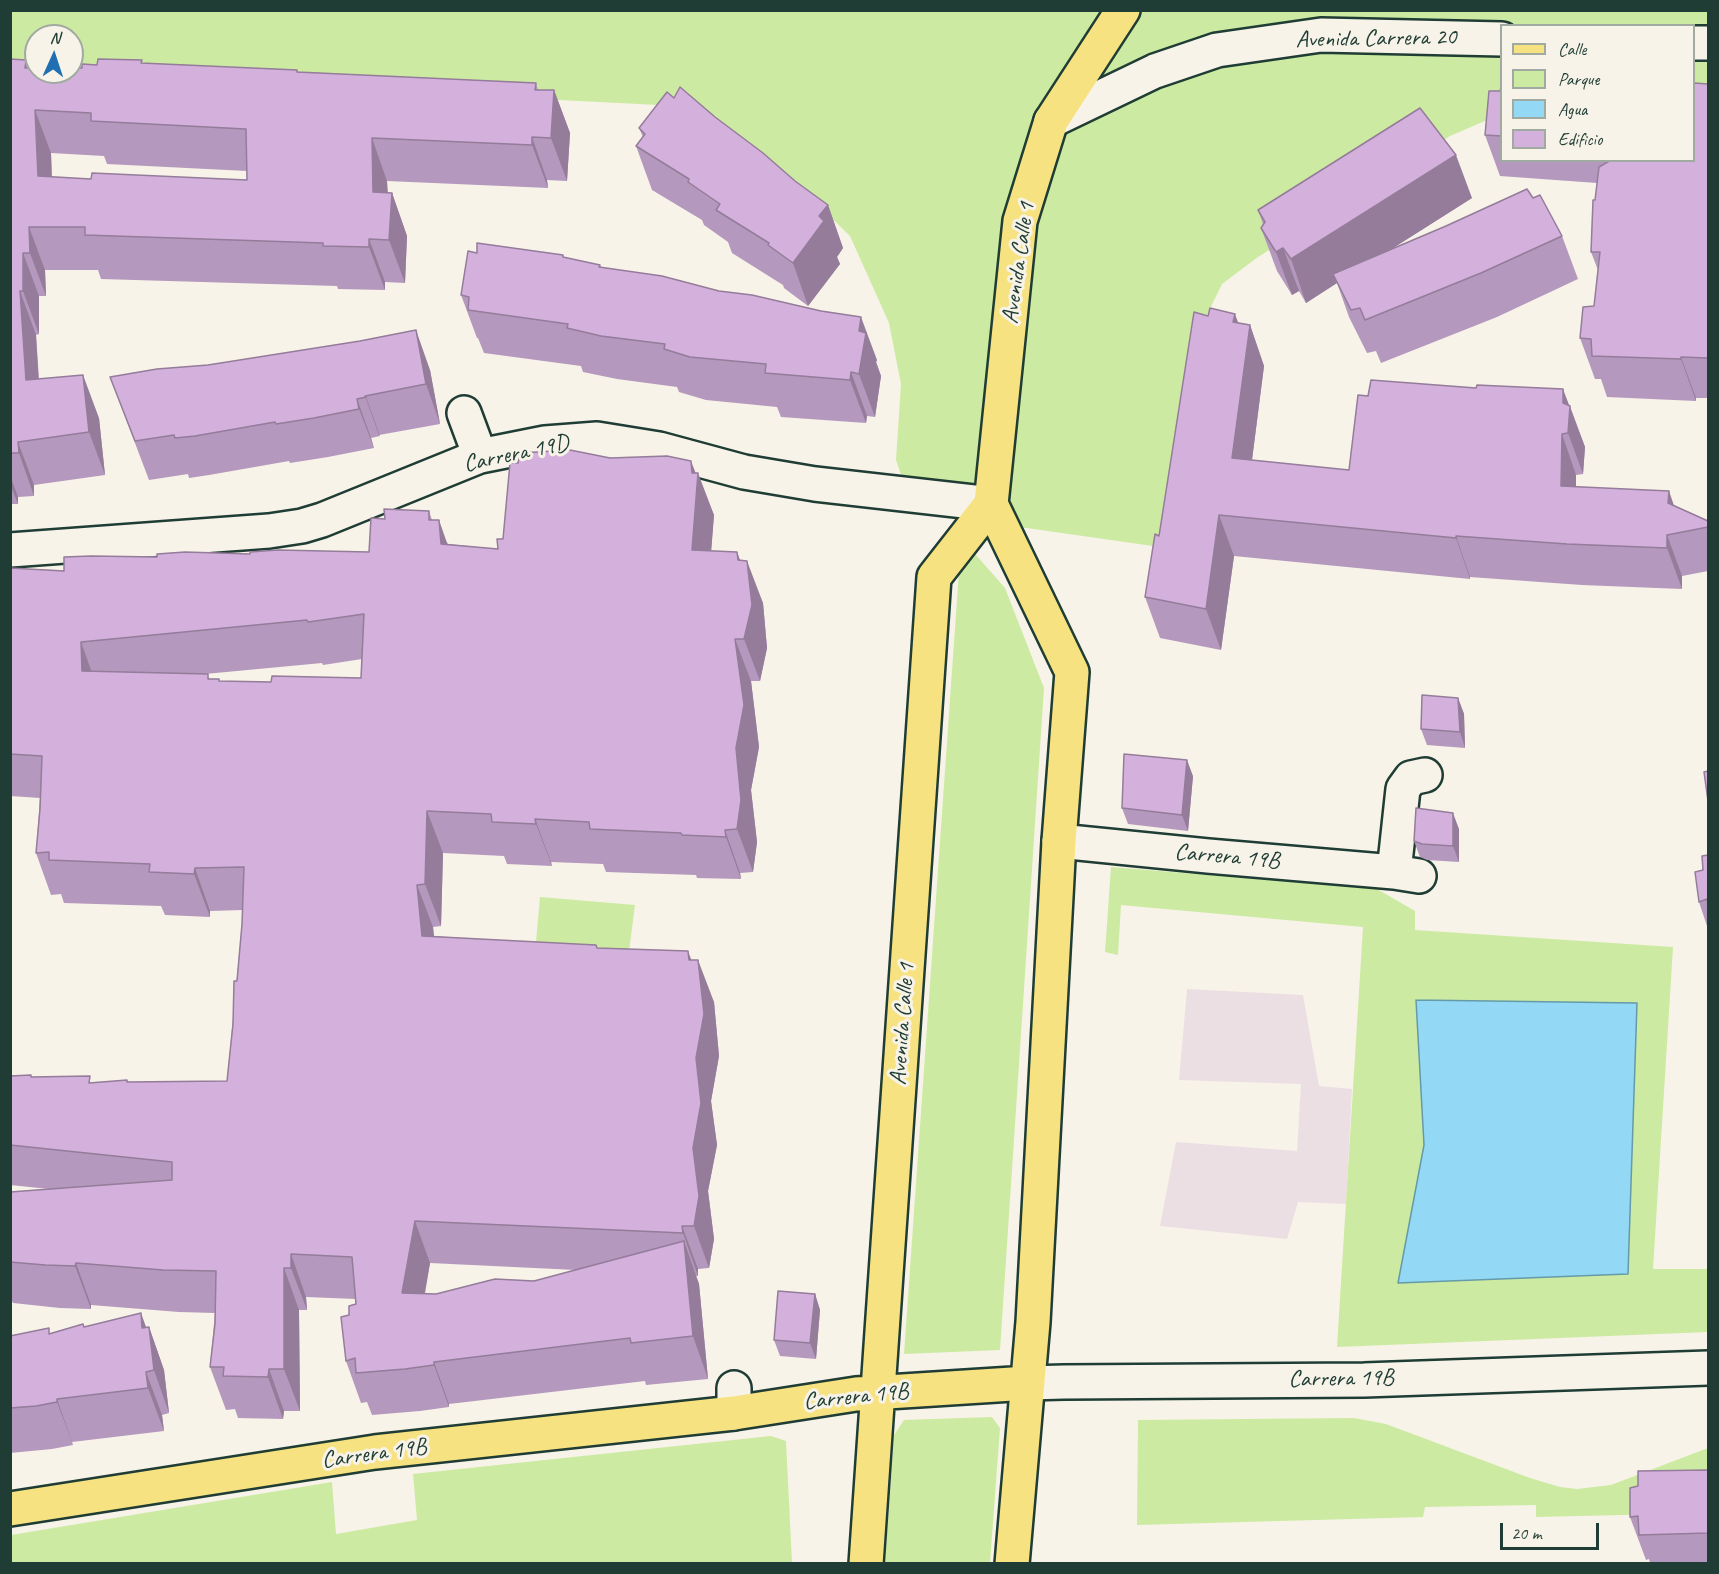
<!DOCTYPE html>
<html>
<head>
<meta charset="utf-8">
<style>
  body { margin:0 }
  #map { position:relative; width:1719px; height:1574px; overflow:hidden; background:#f7f3e8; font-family:Caveat,sans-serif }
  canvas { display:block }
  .frame { position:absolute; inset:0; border:12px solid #1f3d34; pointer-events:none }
  .legend { position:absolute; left:1500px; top:24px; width:195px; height:138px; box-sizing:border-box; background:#f7f3e8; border:2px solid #a1aaa0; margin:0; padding:8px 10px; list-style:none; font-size:18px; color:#1f3d34 }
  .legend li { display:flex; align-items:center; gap:12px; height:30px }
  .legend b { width:30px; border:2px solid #a1aaa0 }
  .north { position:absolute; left:24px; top:24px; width:60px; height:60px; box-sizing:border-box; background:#f7f3e8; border:2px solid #a1aaa0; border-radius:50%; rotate:3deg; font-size:16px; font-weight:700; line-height:24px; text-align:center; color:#1f3d34 }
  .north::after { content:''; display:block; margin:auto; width:21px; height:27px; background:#1f6fb2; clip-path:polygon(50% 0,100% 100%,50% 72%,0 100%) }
  .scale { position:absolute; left:1500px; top:1523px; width:99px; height:27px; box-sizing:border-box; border:3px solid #1f3d34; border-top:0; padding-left:8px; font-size:18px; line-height:21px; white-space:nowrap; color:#1f3d34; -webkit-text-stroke:4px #f7f3e8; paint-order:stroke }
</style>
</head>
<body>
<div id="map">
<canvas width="1719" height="1574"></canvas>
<div class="frame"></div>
<ul class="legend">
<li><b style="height:8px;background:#f7e281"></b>Calle</li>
<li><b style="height:16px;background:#cdeaa2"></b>Parque</li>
<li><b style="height:16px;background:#93d8f5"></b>Agua</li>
<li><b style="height:16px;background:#d3b1dc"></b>Edificio</li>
</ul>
<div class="north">N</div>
<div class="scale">20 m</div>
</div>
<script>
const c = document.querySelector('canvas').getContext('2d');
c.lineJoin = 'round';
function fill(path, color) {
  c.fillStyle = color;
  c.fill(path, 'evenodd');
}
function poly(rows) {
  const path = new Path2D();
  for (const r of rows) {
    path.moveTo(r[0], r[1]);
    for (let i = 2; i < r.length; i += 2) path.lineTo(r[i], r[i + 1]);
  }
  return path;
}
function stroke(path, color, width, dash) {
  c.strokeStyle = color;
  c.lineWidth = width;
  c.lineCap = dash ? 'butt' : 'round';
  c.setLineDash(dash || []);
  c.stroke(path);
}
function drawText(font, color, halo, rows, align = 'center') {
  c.font = font + ' Caveat,sans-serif';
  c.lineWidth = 6;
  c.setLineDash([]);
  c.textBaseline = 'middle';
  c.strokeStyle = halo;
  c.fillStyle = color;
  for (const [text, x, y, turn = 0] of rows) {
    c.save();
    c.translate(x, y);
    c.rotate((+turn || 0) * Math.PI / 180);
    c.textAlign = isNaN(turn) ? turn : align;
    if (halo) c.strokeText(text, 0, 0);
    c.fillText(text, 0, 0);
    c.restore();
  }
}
const built = poly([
  [1187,989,1303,995,1319,1086,1352,1089,1346,1204,1298,1202,1287,1239,1160,1226,1176,1142,1297,1151,1301,1084,1179,1080]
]);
const green = poly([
  [10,11,1708,11,1708,117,1694,116,1694,26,1502,26,1501,114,1450,136,1258,257,1222,284,1203,323,1160,547,914,512,896,460,901,384,889,323,850,236,806,193,677,106,11,72],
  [36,36,72,36,72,72,36,72],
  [976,555,1005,588,1044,688,1000,1350,904,1354,960,557],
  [1111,867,1377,889,1415,911,1415,930,1673,947,1653,1269,1708,1269,1708,1332,1337,1347,1363,927,1121,905,1118,955,1105,952],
  [540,897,635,905,628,959,535,953],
  [992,1417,1000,1428,990,1563,885,1563,894,1435,904,1420],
  [1354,1418,1386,1424,1530,1478,1560,1487,1577,1489,1611,1485,1708,1448,1708,1513,1536,1517,1536,1505,1425,1507,1423,1517,1137,1525,1138,1420],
  [771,1436,786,1441,792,1563,11,1563,11,1535,332,1482,336,1534,417,1520,413,1474]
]);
const water = poly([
  [1416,1000,1637,1003,1628,1274,1398,1283,1424,1145,1416,1000]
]);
const minor = poly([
  [1694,43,1708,43],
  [1051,121,1155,71,1217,50,1321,35,1502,39],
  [464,413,480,456],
  [10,550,269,531,302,526,322,520,480,456,545,443,597,439,659,449,744,472,815,484,991,504],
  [1059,841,1208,856,1394,872],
  [1419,876,1394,872,1403,789,1411,778,1425,775],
  [1028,1383,1064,1382,1364,1380,1708,1368],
  [734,1413,734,1388]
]);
const major = poly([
  [10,1509,375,1452,734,1413,856,1394,1028,1383],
  [866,1564,934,577,991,504],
  [1012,1564,1033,1322,1059,841,1072,672,991,504,1020,221,1051,121,1123,10]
]);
const wall = poly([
  [10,59,26,60,29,68,82,68,97,65,142,63,297,70,298,72,536,83,538,90,554,90,570,133,567,181,547,180,548,188,387,181,388,193,392,193,407,236,405,283,385,282,385,290,338,289,337,286,101,279,98,270,45,270,46,296,39,296,39,334,36,335,39,379,99,418,105,475,34,485,34,496,18,497,18,504,10,504],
  [51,153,104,156,107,164,247,171,247,180,91,179,52,177],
  [1502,83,1502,160,1694,160,1708,84,1708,398,1696,398,1696,401,1607,397,1601,379,1595,379,1580,338,1594,306,1598,270,1591,252,1597,183,1500,176,1485,135,1500,91],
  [674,98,715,117,795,181,828,205,843,248,837,257,840,264,808,306,784,288,783,285,732,253,728,242,704,225,702,220,652,190,636,146,643,137,639,128],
  [1472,198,1390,250,1533,198,1562,236,1578,279,1497,317,1381,363,1376,351,1367,353,1349,317,1337,283,1306,303,1299,291,1292,295,1277,271,1261,228,1263,224,1258,210],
  [477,253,564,258,600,265,601,267,877,360,876,362,881,376,875,417,867,416,866,423,781,417,777,407,706,400,679,392,677,387,617,379,583,372,581,366,484,353,478,338,477,338,461,295],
  [1238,323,1250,325,1264,366,1252,460,1349,470,1368,396,1569,405,1570,406,1585,447,1583,474,1576,475,1576,486,1674,506,1708,521,1708,571,1682,576,1682,589,1582,585,1470,577,1470,579,1234,556,1221,650,1160,638,1145,597,1159,536],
  [430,370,440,424,379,435,380,436,371,438,374,448,328,457,290,463,289,461,209,475,189,478,188,474,149,480,110,377],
  [610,458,695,473,714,515,711,551,737,552,740,560,763,603,767,648,760,681,751,681,759,747,751,790,757,842,753,872,740,873,741,879,697,878,696,875,606,872,603,864,551,862,552,866,507,864,504,856,443,853,441,926,433,927,434,936,597,948,691,960,714,1002,719,1056,711,1101,717,1145,708,1191,714,1239,709,1268,698,1269,698,1276,696,1276,699,1284,708,1379,646,1385,645,1381,449,1404,449,1407,420,1411,372,1415,367,1402,361,1403,346,1361,349,1315,356,1304,356,1299,306,1297,307,1310,299,1310,300,1411,284,1411,283,1419,238,1418,235,1409,226,1410,210,1367,215,1313,179,1312,91,1305,91,1309,60,1308,13,1303,10,1297,10,1192,49,1189,10,1185,10,1076,31,1077,92,1083,227,1081,242,924,243,910,210,911,210,917,165,915,161,906,64,903,61,894,51,895,36,853,40,798,10,796,10,568,64,571,157,557,250,554,369,552,385,519,429,511,432,520,448,544,498,549,503,539],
  [362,659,361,678,271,682,220,681,219,679,210,679,205,674,322,663,323,665],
  [430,1263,576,1270,534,1281,436,1294,425,1294],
  [1458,698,1464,714,1465,748,1427,745,1421,729],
  [1193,776,1188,831,1128,824,1122,808],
  [1459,829,1459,862,1427,860,1420,857,1414,841],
  [1708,855,1708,929,1699,902,1703,870],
  [815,1294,820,1310,816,1359,780,1356,774,1340],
  [84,1327,149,1327,164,1370,169,1413,162,1415,164,1431,72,1442,73,1445,52,1449,10,1453,10,1336,51,1333],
  [1708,1470,1708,1563,1650,1563,1649,1559,1646,1560,1630,1517]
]);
const shadedWall = poly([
  [554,90,570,133,567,181,551,138],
  [35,110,51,153,53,219,38,176],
  [532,137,547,180,548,188,532,145],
  [372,138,387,181,389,235,373,192],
  [1456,155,1472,198,1338,283,1333,274,1337,283,1306,303,1291,259],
  [392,193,407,236,405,283,389,240],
  [828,205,843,248,837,257,840,264,808,306,793,263,819,216],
  [29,227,45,270,46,296,30,253],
  [369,239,385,282,385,290,369,247],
  [1283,248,1299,291,1292,295,1276,252],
  [23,253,39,296,39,334,23,291],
  [20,291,36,335,41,423,26,380],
  [1235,314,1247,347,1250,325,1264,366,1247,499,1232,458,1233,322],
  [861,317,877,360,876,362,881,376,875,417,859,374,859,331],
  [416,330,430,370,440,424,426,384],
  [1681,357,1696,398,1696,401,1681,359],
  [851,372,867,416,866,423,850,380],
  [83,375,99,418,105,475,89,432],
  [1563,389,1585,447,1583,474,1568,433,1563,403],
  [365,396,379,435,380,436,366,397],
  [357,399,371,438,374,448,359,409],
  [1562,434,1576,475,1576,527,1561,486],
  [18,442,34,485,34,496,19,453],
  [691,461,698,479,698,473,714,515,708,592,692,550],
  [10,475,18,497,18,504,10,484],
  [1669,491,1683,532,1668,503],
  [1219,515,1234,556,1221,650,1206,609],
  [439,520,454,563,441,544],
  [1667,535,1682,576,1682,589,1667,548],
  [1456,536,1470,577,1470,579,1456,538],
  [737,552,750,588,747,561,763,603,767,648,760,681,744,639],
  [735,639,751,681,759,747,751,790,757,842,753,872,737,829],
  [81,642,96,684,82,671],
  [1458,698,1464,714,1465,748,1460,732],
  [1187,760,1193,776,1188,831,1182,815],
  [427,811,443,853,441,926,425,884],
  [1453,813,1459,829,1459,862,1453,846],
  [535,819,551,862,552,866,536,824],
  [725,830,740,873,741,879,726,837],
  [195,868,210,911,210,917,194,874],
  [417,885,433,927,438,978,422,936],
  [688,951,701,986,698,960,714,1002,719,1056,711,1101,717,1145,708,1191,714,1239,709,1268,694,1226,693,1148,696,1058],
  [415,1221,430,1263,417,1335,402,1293],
  [682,1226,698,1269,698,1276,683,1233],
  [684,1241,699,1284,708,1379,693,1336],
  [291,1254,306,1297,307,1310,291,1268],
  [76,1263,91,1305,91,1309,75,1266],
  [284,1268,299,1310,300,1411,284,1369],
  [815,1294,820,1310,816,1359,810,1343],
  [141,1313,150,1338,149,1327,164,1370,169,1413,154,1370,142,1328],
  [434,1362,449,1404,449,1407,434,1365],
  [269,1369,284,1411,283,1419,268,1377],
  [146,1372,162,1415,164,1431,148,1388],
  [57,1399,72,1442,73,1445,57,1402]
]);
const building = poly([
  [10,59,26,60,25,68,36,68,36,72,72,72,72,68,82,68,82,64,97,65,98,59,142,60,141,63,297,70,297,72,536,83,535,90,554,90,551,138,532,137,532,145,372,138,373,192,392,193,389,240,369,239,369,247,323,246,323,243,85,235,85,227,29,227,30,253,23,253,23,291,20,291,26,380,83,375,89,432,18,442,19,453,10,453,10,59],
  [35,110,91,113,91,121,246,129,247,180,92,173,91,179,38,176,35,110],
  [1502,83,1502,136,1485,135,1489,91,1500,91,1502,83],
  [1694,83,1708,84,1708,358,1681,357,1681,359,1592,356,1591,339,1580,338,1583,307,1594,306,1600,252,1591,252,1593,200,1595,200,1599,167,1611,160,1694,160,1694,83],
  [680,87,715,117,763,153,795,181,828,205,819,216,824,221,793,263,768,245,769,243,716,210,720,204,688,182,689,179,636,146,645,134,639,128,667,92,674,98,680,87],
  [1420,108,1456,155,1291,259,1283,248,1276,252,1261,228,1265,222,1258,210,1420,108],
  [1527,189,1533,198,1540,195,1562,236,1481,273,1365,320,1360,308,1351,310,1333,274,1446,226,1527,189],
  [477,243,563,255,563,257,600,265,599,267,662,276,719,291,752,295,821,311,861,317,859,331,866,333,859,374,851,372,850,380,765,373,766,364,690,357,664,349,665,344,601,336,567,328,568,324,468,310,469,297,461,295,468,251,477,253,477,243],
  [1210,308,1235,314,1233,322,1250,325,1232,458,1349,470,1358,395,1368,396,1371,380,1476,388,1477,385,1563,389,1563,403,1570,406,1568,433,1562,434,1561,486,1669,491,1668,503,1708,521,1708,527,1667,535,1667,548,1567,544,1456,536,1456,538,1219,515,1206,609,1145,597,1155,534,1159,536,1194,312,1208,316,1210,308],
  [416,330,426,384,365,396,366,397,357,399,359,409,314,418,276,424,275,422,195,436,175,438,174,435,135,441,110,377,157,369,208,365,360,341,416,330],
  [570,450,610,458,667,456,691,461,692,473,698,473,692,550,737,552,738,560,747,561,752,605,744,639,735,639,744,705,736,748,741,800,737,829,725,830,726,837,682,835,681,833,590,829,589,822,535,819,536,824,492,822,491,814,427,811,425,884,417,885,422,936,596,945,597,948,688,951,689,960,698,960,704,1014,696,1058,701,1103,693,1148,699,1196,694,1226,682,1226,683,1233,415,1221,402,1293,436,1294,495,1279,534,1281,684,1241,693,1336,631,1343,630,1338,434,1362,434,1365,405,1369,356,1373,355,1358,346,1361,341,1317,349,1315,349,1306,356,1304,352,1257,291,1254,291,1268,284,1268,284,1369,269,1369,268,1377,223,1376,224,1367,210,1367,215,1324,216,1271,163,1270,76,1263,75,1266,45,1265,10,1262,10,1192,172,1180,172,1162,10,1145,10,1076,31,1075,31,1077,90,1076,89,1083,127,1080,127,1082,227,1081,233,1024,234,981,237,981,242,924,244,867,195,868,194,874,149,872,150,864,49,860,49,852,36,853,40,809,42,756,10,754,10,568,64,571,64,557,91,556,157,557,157,554,185,552,250,554,250,552,278,550,369,552,371,518,385,519,384,509,429,511,429,520,439,520,441,544,498,549,497,539,503,539,510,463,518,463,520,453,570,450],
  [364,614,361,678,272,676,271,682,219,681,219,679,208,679,208,674,82,671,81,642,307,620,308,622,364,614],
  [1422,695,1458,698,1460,732,1421,729,1422,695],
  [1124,754,1187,760,1182,815,1122,808,1124,754],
  [1708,771,1708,801,1704,772,1708,771],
  [1416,808,1453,813,1453,846,1422,844,1414,841,1416,808],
  [1708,855,1708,906,1707,899,1699,902,1695,872,1703,870,1702,856,1708,855],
  [778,1291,815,1294,810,1343,774,1340,778,1291],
  [141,1313,142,1328,149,1327,154,1370,146,1372,148,1388,57,1399,57,1402,36,1406,10,1408,10,1336,49,1328,49,1334,83,1324,84,1327,141,1313],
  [1708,1470,1708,1533,1639,1535,1638,1516,1630,1517,1630,1488,1638,1486,1638,1471,1708,1470]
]);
const streetNames = [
  ["Avenida Carrera 20",1376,39,-1],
  ["Avenida Calle 1",1019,263,-82],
  ["Carrera 19D",516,454,-12],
  ["Carrera 19B",1227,857,5],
  ["Avenida Calle 1",903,1024,-86],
  ["Carrera 19B",1341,1379,-1],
  ["Carrera 19B",856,1397,-6],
  ["Carrera 19B",374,1454,-8]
];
fill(built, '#ecdfe4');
fill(green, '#cdeaa2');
fill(water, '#93d8f5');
stroke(water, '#659aa8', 1.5);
stroke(minor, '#1f3d34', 38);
stroke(major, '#1f3d34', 38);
stroke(minor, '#f7f3e8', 33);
stroke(major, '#f7e281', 33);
fill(wall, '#b598bd');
fill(shadedWall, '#947c9a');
fill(building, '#d3b1dc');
stroke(building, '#947c9a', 1.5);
drawText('24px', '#1f3d34', '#f7f3e8', streetNames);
</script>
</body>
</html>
